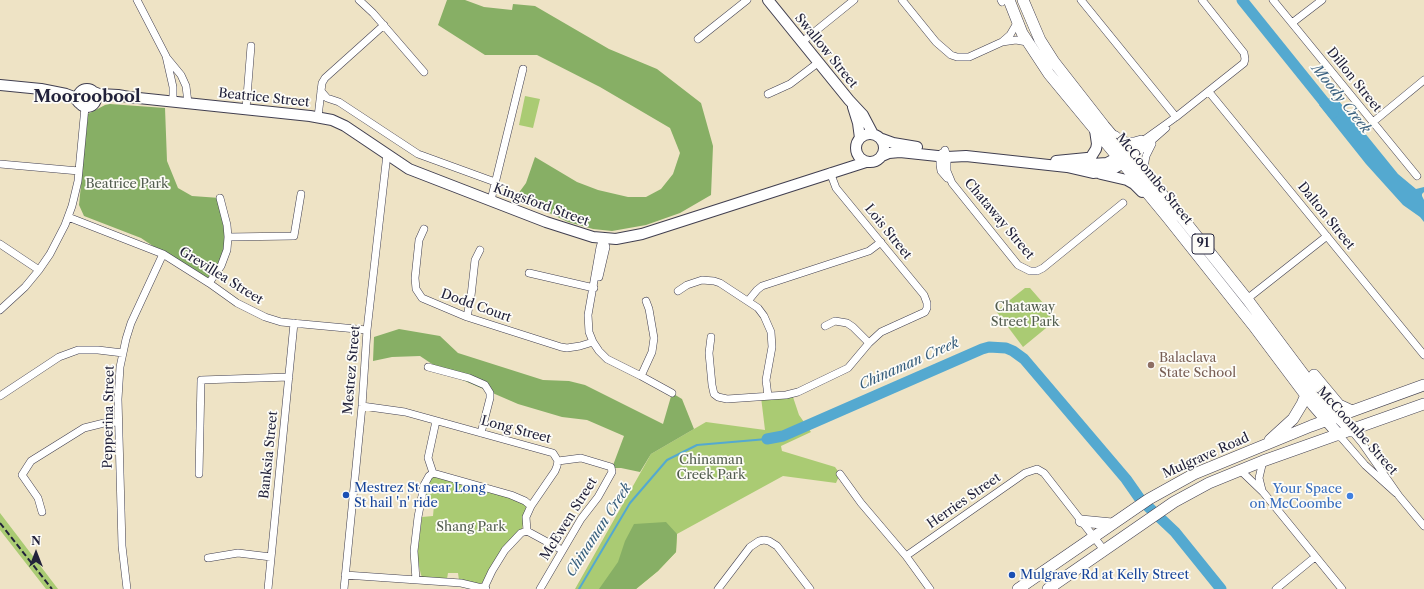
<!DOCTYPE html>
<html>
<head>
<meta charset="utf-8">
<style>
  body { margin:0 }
  #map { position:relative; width:1424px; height:589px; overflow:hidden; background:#eee3c5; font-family:"Libre Caslon Text",serif }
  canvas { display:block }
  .north { position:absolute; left:16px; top:533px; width:40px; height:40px; -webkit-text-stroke:3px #fdfcf7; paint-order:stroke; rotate:0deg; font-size:11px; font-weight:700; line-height:16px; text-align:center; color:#22223b }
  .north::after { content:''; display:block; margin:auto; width:14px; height:18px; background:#22223b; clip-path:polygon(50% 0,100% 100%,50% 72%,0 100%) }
</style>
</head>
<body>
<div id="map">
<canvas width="1424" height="589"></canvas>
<div class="north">N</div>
</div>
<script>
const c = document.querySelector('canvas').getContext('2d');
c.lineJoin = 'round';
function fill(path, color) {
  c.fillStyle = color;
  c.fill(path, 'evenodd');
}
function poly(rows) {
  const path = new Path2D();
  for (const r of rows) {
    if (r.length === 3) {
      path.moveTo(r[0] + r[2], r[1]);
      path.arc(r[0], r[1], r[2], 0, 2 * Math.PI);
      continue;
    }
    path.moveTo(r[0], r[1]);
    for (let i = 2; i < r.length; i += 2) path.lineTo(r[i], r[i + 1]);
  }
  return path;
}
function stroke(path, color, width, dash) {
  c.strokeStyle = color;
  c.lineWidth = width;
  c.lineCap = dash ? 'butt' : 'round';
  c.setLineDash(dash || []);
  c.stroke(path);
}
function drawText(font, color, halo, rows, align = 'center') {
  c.font = font + ' "Libre Caslon Text",serif';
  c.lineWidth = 3.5;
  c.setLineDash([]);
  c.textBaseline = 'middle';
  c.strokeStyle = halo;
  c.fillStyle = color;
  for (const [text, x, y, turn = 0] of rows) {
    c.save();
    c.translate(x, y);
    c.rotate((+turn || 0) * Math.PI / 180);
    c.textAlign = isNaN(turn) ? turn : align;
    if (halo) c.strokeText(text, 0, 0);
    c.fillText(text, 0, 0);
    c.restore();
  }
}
const green = poly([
  [525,96,540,99,533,128,519,125],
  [1025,288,1030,288,1057,319,1023,347,996,311],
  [792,394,799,415,811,432,781,446,782,451,835,467,840,474,836,483,783,476,677,534,676,552,658,571,636,589,575,589,651,454,706,422,765,430,761,397],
  [435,476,503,494,525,504,526,507,522,529,482,583,479,584,459,580,458,573,448,573,447,579,423,578,421,575,417,557,422,517,433,516,434,505,424,504,427,482],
  [0,513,58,589,46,589,0,530]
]);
const forest = poly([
  [447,0,465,0,484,7,512,10,513,4,535,6,609,49,657,69,701,103,713,146,711,195,680,213,646,225,612,231,593,229,568,222,543,210,515,198,526,183,535,157,577,182,598,190,628,197,646,197,661,189,673,174,680,153,670,128,600,87,537,55,485,55,438,25],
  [110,104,165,108,167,161,178,188,192,196,220,198,228,237,211,285,141,238,84,216,79,205,88,114,105,105],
  [399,329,440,336,458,353,543,380,569,381,585,385,663,424,672,393,682,399,694,429,651,454,640,472,621,468,612,468,624,436,587,420,562,417,518,404,444,372,420,356,392,357,373,361,374,337],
  [666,522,677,534,676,552,658,571,636,589,599,589,618,562,625,541,634,524]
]);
const water = poly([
  [1334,95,1398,174,1416,189,1424,187,1424,192,1422,194,1422,196,1424,200,1424,222,1420,217,1403,205,1366,164,1319,105]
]);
const stream = poly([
  [579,589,630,503,667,460,697,445,767,439]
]);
const river = poly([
  [1242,0,1333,113],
  [767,439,783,436,982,349,989,347,1006,348,1013,351,1024,359,1126,479,1140,499,1175,532,1221,589]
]);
const street = poly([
  [137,0,166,56,173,87,173,102],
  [359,0,373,13,424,72],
  [902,0,936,42,951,55,957,57,969,57,1002,42],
  [1001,0,1002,2],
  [1081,0,1176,117],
  [1273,0,1417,176],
  [1017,23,1010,35,1002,42,1016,40,1027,42],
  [1292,23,1322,0],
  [698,39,747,0],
  [802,42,854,0],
  [167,58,181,75,186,86,188,103],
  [321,91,327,98,339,102,418,154,495,182],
  [1209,92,1424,355],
  [768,94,790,84,819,62],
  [246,109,251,46],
  [318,117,321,91,322,83,325,78,384,25],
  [1373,122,1424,80],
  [1116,135,1122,140,1127,141,1134,141,1141,139],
  [945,150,947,157,947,171,952,183,1018,265,1030,271,1037,271,1043,268,1123,203],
  [1127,152,1176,117,1244,63,1245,59,1244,53,1202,0],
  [942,153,940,156,940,165,941,171,947,178],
  [1132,158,1166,128],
  [0,164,79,171],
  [1143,173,1146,156,1152,144],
  [491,200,523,69],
  [68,217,163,254,209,283,237,303,265,317,281,322,367,330],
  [424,229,419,240,415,278,416,289,422,298,467,317,561,347,567,348,580,346,593,342],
  [228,237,294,236,301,194],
  [603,238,600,247,588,315,589,332,593,342,599,351,607,359,641,376,672,393],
  [0,244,39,270],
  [529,273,594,288],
  [599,277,606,247,603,239],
  [209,283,221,266,227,250,228,237,227,225,220,198],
  [678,291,687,285,702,280,714,281,720,283,758,308,764,316,771,332,772,347,766,380,768,396],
  [1247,299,1327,236],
  [748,301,757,290,762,286,869,251,881,242],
  [0,310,25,287,39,270,50,254,65,225,72,206,78,181,85,107],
  [467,317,471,296,475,260,480,250],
  [825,326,835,321,847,323,853,327,869,343],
  [711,337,709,353,712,385,714,394,718,397,727,399,786,395,798,392,848,368,869,343,881,332,925,312,927,308,927,303,924,295,836,188,830,172],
  [428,367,469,378,485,385,490,393,490,398,481,433],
  [641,376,652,352,654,338,649,309,646,301],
  [0,396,59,357,78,350,98,350,123,353],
  [362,406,405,412,553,453,558,461,557,466,555,471,531,506,526,517,527,531],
  [1352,431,1362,443,1399,496,1424,526],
  [1339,435,1365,465,1396,493],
  [1240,470,1263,492,1342,589],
  [433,473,511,495,525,501,531,506],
  [433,473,428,458,436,421],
  [199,474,201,380,289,377],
  [840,474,861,503,906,556,930,589],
  [1262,490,1259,478,1263,461],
  [42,512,38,498,22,475,31,461,84,428,104,423,118,422],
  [527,531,562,550],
  [906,556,1025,473,1037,469,1044,473,1104,550],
  [208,558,238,553,271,557],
  [345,575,461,583,486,589],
  [416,580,414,551,418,517,424,485,429,476,433,473],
  [484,588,492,571,505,550,521,533,527,531],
  [127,589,122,546,118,399,120,367,126,339,131,323,163,254],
  [268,589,294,323],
  [344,589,362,406,367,330,387,154],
  [540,589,581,519,598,497,612,472,611,467,581,458,558,461],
  [718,589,750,547,759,541,764,540,769,541,777,546,810,589],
  [1276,589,1315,557]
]);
const secondary = poly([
  [768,0,849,100,863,115,873,134],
  [0,85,41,89,66,94,74,97,79,103],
  [87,98,9],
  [94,92,99,94,118,95,129,97,310,116,332,120,345,126,409,169,546,222,593,237,616,239,642,234,866,162],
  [853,107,858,123,860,138],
  [870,148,14],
  [882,139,893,143,917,147],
  [882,156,889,153,900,152,947,157,966,156,1067,167,1093,173,1109,171,1129,160],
  [1056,161,1087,158,1091,157,1096,149,1097,144,1095,130],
  [1077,165,1107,163,1124,154],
  [1101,174,1127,180,1134,184,1142,192]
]);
const primary = poly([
  [1009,0,1022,33,1049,74,1168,218,1253,325,1313,405,1339,435],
  [1023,0,1040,40,1054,62,1104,126,1183,219,1247,299,1328,407,1352,431],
  [1314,375,1339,405,1352,411],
  [1270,440,1293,419,1302,404,1306,395],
  [1081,521,1112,524],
  [1018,589,1149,499,1194,474,1311,426,1424,385],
  [1048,589,1174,502,1209,483,1263,461,1424,404]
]);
const rail = poly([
  [0,523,52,589]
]);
const markers = [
  [1151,365,4,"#8d6e63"],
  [346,495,4,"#1a4fb4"],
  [1350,496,4,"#3f7fe0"],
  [1012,575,4,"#1a4fb4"]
];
const shields = [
  [1203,244,22]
];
const shieldNames = [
  ["91",1203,244]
];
const streetNames = [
  ["Swallow Street",826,51,51],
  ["Dillon Street",1354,80,51],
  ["Beatrice Street",264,98,6],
  ["McCoombe Street",1154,179,51],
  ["Kingsford Street",541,205,20],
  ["Dalton Street",1326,216,51],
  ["Chataway Street",999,219,50],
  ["Lois Street",888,232,51],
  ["Grevillea Street",221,276,32],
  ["Dodd Court",476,306,20],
  ["Mestrez Street",352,370,-85],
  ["Pepperina Street",109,417,-89],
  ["Long Street",516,430,15],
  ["McCoombe Street",1357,431,48],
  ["Banksia Street",269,455,-84],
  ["Mulgrave Road",1206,456,-24],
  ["Herries Street",964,501,-35],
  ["McEwen Street",569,519,-58]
];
const parkNames = [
  ["Beatrice Park",127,184],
  ["Chataway",1025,307],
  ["Street Park",1025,322],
  ["Chinaman",711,460],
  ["Creek Park",711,475],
  ["Shang Park",471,527]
];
const educationNames = [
  ["Balaclava",1159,358],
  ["State School",1159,373]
];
const transitNames = [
  ["Mestrez St near Long",354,488],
  ["St hail 'n' ride",354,503],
  ["Mulgrave Rd at Kelly Street",1020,575]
];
const shopNames = [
  ["Your Space",1342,489],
  ["on McCoombe",1342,504]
];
const waterNames = [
  ["Moody Creek",1341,99,51],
  ["Chinaman Creek",909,364,-24],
  ["Chinaman Creek",599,530,-57]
];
const districtNames = [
  ["Mooroobool",87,97]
];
fill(green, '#aacb73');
fill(forest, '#87af65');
fill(water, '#54a9d0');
stroke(stream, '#54a9d0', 2);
stroke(river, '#54a9d0', 11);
stroke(street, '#413f50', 8);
stroke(secondary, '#413f50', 12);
stroke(primary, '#413f50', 12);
stroke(street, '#fff', 7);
stroke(secondary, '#fff', 10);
stroke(primary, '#fff', 11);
stroke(rail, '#22223b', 2, [6, 3]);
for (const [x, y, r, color] of markers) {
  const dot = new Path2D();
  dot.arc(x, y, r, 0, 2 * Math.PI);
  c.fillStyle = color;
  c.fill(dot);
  stroke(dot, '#fdfcf7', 1.5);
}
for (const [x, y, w] of shields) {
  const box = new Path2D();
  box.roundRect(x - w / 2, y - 10, w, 20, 3);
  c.fillStyle = '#fdfcf7';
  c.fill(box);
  stroke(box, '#22223b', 1);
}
drawText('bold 12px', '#22223b', null, shieldNames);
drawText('13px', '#22223b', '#fdfcf7', streetNames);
drawText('13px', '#525d4f', '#fdfcf7', parkNames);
drawText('13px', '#785e54', '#fdfcf7', educationNames, 'left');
drawText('13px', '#164399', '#fdfcf7', transitNames, 'left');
drawText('13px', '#366cbe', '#fdfcf7', shopNames, 'right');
drawText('italic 14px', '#385f7e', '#fdfcf7', waterNames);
drawText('bold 17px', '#22223b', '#fdfcf7', districtNames);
</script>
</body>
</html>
